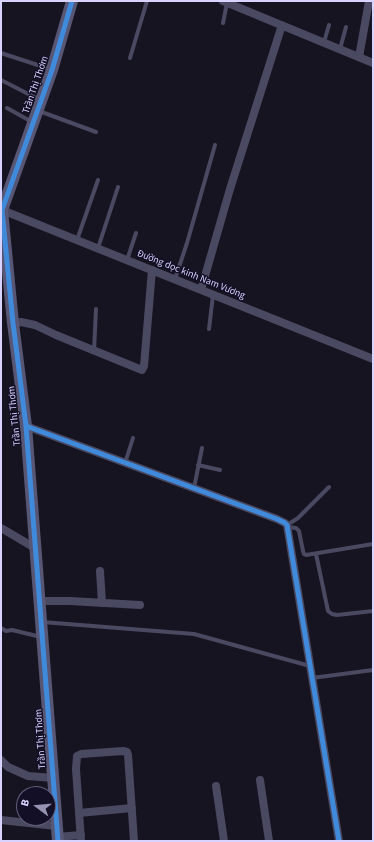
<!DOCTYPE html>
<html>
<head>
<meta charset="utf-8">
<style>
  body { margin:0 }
  #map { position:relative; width:374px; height:842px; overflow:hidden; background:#161421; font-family:"Source Sans 3",sans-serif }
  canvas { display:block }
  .frame { position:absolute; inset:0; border:2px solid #d9d4ff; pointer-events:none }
  .north { position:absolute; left:16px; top:786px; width:40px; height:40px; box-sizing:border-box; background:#130f26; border:1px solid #625e7d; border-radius:50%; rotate:286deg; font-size:11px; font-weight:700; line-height:16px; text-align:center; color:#d9d4ff }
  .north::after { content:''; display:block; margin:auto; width:14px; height:18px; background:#9591b1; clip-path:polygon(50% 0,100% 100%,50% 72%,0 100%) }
</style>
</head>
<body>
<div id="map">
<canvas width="374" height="842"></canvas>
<div class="frame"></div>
<div class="north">B</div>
</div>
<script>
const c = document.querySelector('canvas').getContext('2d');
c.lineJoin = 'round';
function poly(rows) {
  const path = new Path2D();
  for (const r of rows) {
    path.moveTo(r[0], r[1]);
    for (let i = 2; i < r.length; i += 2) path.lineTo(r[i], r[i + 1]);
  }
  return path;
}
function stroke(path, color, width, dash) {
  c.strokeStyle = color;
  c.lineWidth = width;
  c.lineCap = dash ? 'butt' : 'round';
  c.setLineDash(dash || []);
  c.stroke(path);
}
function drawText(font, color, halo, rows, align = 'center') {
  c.font = font + ' "Source Sans 3",sans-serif';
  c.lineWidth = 3;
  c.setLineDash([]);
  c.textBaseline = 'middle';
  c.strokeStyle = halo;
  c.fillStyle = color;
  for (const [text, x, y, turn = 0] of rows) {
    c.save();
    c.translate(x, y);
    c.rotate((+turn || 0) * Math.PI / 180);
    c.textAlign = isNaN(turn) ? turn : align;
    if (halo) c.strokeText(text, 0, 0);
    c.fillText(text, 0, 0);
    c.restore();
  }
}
const lane = poly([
  [223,23,227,3],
  [324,42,329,25],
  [340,49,346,27],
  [1,53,50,69],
  [130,58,147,1],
  [1,80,40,100],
  [7,108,32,122],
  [39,111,96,132],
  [77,240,98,180],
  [98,248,118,187],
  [127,260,136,233],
  [175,279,187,243,215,145],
  [209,329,213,295],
  [94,351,96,309],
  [125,463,133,438],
  [198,465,220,470],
  [194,488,202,448],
  [287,525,298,518,329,487],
  [288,527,296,528,299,531,303,551,304,554,306,555,373,544],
  [316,554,328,611,332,614,337,615,373,611],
  [42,622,194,634,310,666],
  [1,628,6,631,12,630,41,637],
  [312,678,373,670]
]);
const street = poly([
  [223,1,373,63],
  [359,57,369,1],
  [2,210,373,359],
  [201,290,230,189,282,25],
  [13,323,21,322,35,325,56,335,142,370,144,366,152,270],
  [26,426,277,519,285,523,287,525,339,841],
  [1,528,35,548],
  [100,571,102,603],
  [40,601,70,601,140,605],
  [1,760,8,767,28,776,53,778],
  [260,780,269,841],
  [216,786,224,841],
  [79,813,132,808],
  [1,820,56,826],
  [57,837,81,835],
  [81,841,76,769,77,756,81,754,123,751,127,752,128,755,134,841]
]);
const secondary = poly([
  [58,841,26,426,13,323,2,210,52,70,72,1]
]);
const cycleway = poly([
  [26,426,277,519,285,523,287,525,339,841],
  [58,841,26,426,13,323,2,210,52,70,72,1]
]);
const streetNames = [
  ["Trần Thị Thơm",36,85,-71],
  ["Đường dọc kinh Nam Vương",191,275,22],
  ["Trần Thị Thơm",15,416,-96],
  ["Trần Thị Thơm",41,739,-94]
];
stroke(lane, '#4a4962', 4);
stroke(street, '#4a4962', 8);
stroke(secondary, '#575674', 12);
stroke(cycleway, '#408adc', 5);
drawText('10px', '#d9d4ff', '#130f26', streetNames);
</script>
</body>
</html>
